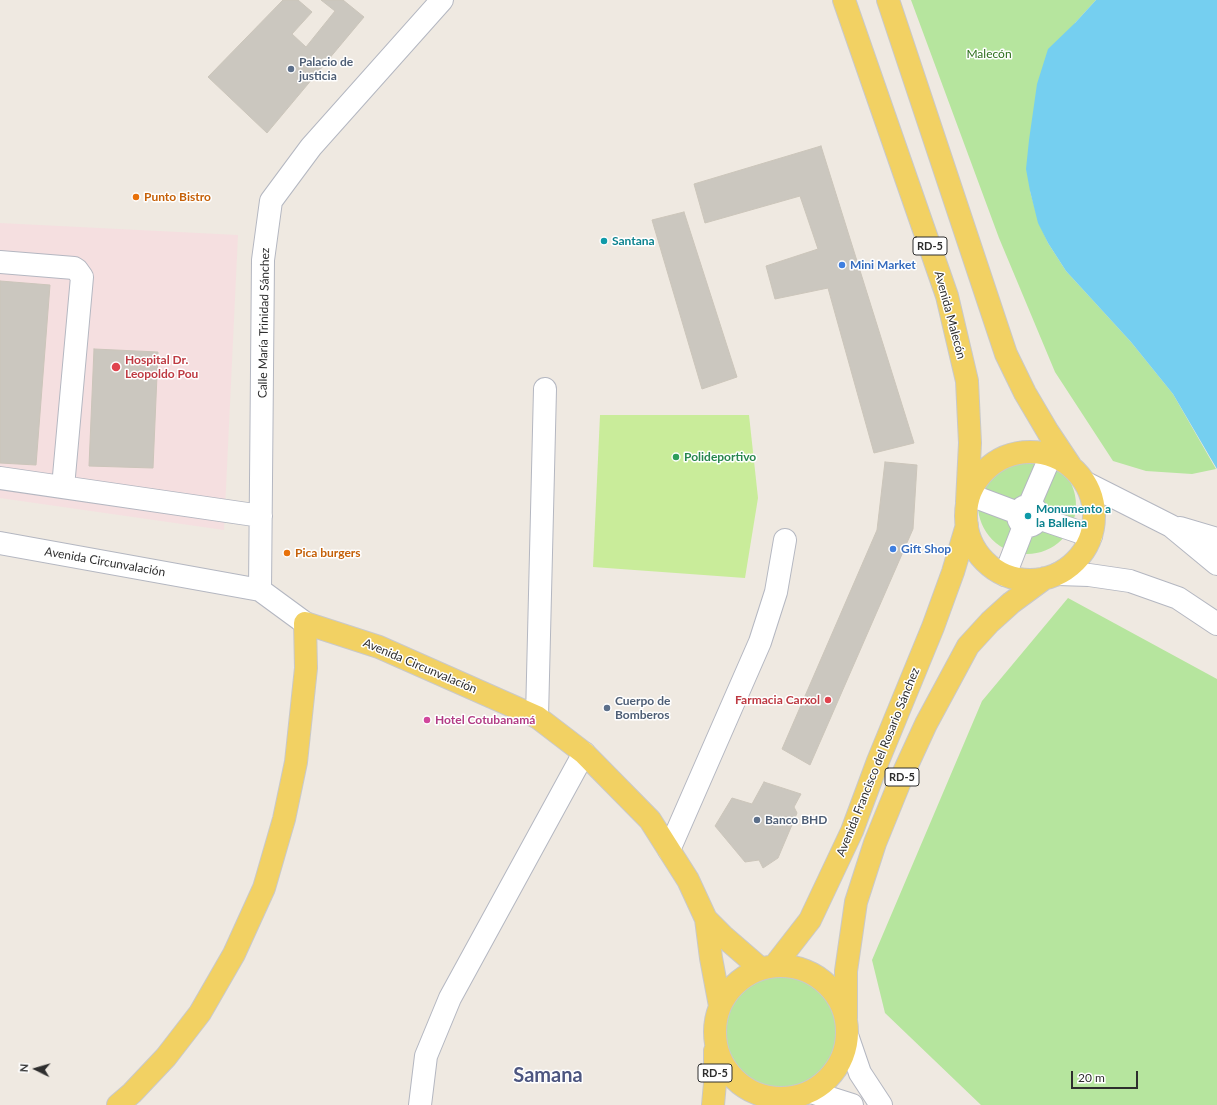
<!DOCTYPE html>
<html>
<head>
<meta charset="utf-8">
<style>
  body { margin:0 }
  #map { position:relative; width:1217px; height:1105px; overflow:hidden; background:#efe9e1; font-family:Lato,sans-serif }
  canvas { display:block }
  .north { position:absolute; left:16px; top:1049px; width:40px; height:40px; -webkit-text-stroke:3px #fff; paint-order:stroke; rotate:275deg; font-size:11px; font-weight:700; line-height:16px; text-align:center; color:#2e2e2e }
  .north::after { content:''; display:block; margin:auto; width:14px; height:18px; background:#2e2e2e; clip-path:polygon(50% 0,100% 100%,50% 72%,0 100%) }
  .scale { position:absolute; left:1071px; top:1071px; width:67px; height:18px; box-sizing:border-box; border:2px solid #2e2e2e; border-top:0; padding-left:5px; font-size:12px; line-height:14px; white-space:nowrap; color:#2e2e2e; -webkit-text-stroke:3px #fff; paint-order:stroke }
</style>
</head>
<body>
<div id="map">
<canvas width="1217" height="1105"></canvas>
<div class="north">N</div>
<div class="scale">20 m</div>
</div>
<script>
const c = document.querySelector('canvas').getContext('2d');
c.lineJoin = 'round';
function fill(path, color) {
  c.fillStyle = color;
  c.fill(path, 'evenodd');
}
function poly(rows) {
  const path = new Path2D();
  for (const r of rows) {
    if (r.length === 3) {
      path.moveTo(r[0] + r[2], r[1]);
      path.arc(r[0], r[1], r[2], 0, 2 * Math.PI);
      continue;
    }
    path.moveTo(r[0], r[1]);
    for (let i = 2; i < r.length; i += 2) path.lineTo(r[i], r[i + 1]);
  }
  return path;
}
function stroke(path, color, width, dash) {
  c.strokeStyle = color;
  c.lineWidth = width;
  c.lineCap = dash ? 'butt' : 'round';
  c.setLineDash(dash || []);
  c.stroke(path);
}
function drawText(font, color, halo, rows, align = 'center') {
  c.font = font + ' Lato,sans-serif';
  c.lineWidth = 3;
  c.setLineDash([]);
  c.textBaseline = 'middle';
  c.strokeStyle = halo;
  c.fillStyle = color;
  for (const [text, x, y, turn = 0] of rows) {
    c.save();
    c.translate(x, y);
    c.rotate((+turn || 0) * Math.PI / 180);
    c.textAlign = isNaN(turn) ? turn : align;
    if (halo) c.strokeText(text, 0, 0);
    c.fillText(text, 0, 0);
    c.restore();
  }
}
const medical = poly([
  [0,223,238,235,224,530,0,498]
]);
const green = poly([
  [911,0,1096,0,1075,23,1030,191,1039,223,1048,243,1066,271,1131,342,1173,394,1216,469,1192,474,1146,471,1113,461,1055,372,999,238],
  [1027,505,49],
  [1068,598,1217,679,1217,1105,981,1105,885,1013,872,960,982,701],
  [781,1032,55]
]);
const pitch = poly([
  [600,415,749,415,758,498,745,578,593,567]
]);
const water = poly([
  [1096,0,1217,0,1217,469,1173,394,1131,342,1066,271,1048,243,1038,223,1030,191,1026,169,1029,140,1037,84,1048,49,1075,23]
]);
const building = poly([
  [283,0,298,0,312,12,292,34,306,47,335,11,321,0,343,0,364,17,267,133,208,77,283,0],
  [821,146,914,443,874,453,828,288,775,299,766,266,818,249,800,196,705,223,694,184,821,146],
  [684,212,737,377,702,389,652,220,684,212],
  [0,281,50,285,36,465,0,463,0,281],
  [94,349,158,352,153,468,89,466,94,349],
  [885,462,917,465,913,529,810,765,782,749,877,530,885,462],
  [764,782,801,794,794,807,797,813,778,858,763,868,759,860,745,862,715,826,732,798,752,804,764,782]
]);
const minor = poly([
  [0,262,74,268,77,270,82,277,63,487],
  [0,478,261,516],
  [1086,483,1171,526,1217,564],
  [970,495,1018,513],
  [1028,516,10],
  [1029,506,1051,455],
  [1038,518,1091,536],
  [1180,528,1217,539],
  [0,543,260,590,305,623],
  [1058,574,1089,575,1130,581,1178,598,1217,624],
  [1005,575,1024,526],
  [260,590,263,260,271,201,311,147,442,0],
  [537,717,545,389],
  [669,850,760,642,776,592,785,540],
  [848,1038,860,1073,881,1105],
  [811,1092,852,1105],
  [420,1105,426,1056,450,998,584,753]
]);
const major = poly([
  [844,0,947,296,967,381,970,443,967,502],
  [888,0,1006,354,1025,393,1048,432,1070,465],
  [1030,516,64],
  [706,919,723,936,760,968],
  [775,965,810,920,852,831,878,761,933,627,953,572,967,525],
  [781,1032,66],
  [846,1018,846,971,856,902,875,843,903,774,926,724,968,646,990,622,1011,603,1045,578],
  [118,1105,132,1093,166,1057,200,1013,234,954,264,888,284,819,296,762,306,668,305,623,379,647,537,717,584,753,650,820,688,880,706,919,711,958,720,1006],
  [713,1105,715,1083,715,1051]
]);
const markers = [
  [291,69,4,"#5c6f8a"],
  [136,197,4,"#e8710a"],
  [604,241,4,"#0f9aa8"],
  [842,265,4,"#3f7fe0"],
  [116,367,5,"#e0444e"],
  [676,457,4,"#2e9e5b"],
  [1028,516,4,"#0f9aa8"],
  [893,549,4,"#3f7fe0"],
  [287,553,4,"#e8710a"],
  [828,700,4,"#e0444e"],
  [607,708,4,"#5c6f8a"],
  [427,720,4,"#d1479c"],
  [757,820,4,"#5c6f8a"]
];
const shields = [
  [930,246,34],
  [902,777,34],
  [715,1073,34]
];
const shieldNames = [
  ["RD-5",930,246],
  ["RD-5",902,777],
  ["RD-5",715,1073]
];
const parkNames = [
  ["Malecón",989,54]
];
const serviceNames = [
  ["Palacio de",299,62],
  ["justicia",299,76],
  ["Cuerpo de",615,701],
  ["Bomberos",615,715],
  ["Banco BHD",765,820]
];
const foodNames = [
  ["Punto Bistro",144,197],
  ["Pica burgers",295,553]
];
const cultureNames = [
  ["Santana",612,241],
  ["Monumento a",1036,509],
  ["la Ballena",1036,523]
];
const shopNames = [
  ["Mini Market",850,265],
  ["Gift Shop",901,549]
];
const streetNames = [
  ["Avenida Malecón",950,315,75],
  ["Calle María Trinidad Sánchez",264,323,-89],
  ["Avenida Circunvalación",105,562,10],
  ["Avenida Circunvalación",420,666,23],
  ["Avenida Francisco del Rosario Sánchez",878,762,-68]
];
const healthNames = [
  ["Hospital Dr.",125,360],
  ["Leopoldo Pou",125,374],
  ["Farmacia Carxol",820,700,"right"]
];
const leisureNames = [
  ["Polideportivo",684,457]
];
const hotelNames = [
  ["Hotel Cotubanamá",435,720]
];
const townNames = [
  ["Samana",548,1076]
];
fill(medical, '#f5dfe0');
fill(green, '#b6e59e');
fill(pitch, '#c9ec9a');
fill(water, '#75cff0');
fill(building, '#cbc7bf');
stroke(building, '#cbc5ba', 1);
stroke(minor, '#b4b7c1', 24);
stroke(major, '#c9c9c9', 24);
stroke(minor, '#fff', 22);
stroke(major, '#f2d163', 22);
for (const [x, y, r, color] of markers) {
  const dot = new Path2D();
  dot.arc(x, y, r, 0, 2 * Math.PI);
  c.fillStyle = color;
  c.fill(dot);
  stroke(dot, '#fff', 1.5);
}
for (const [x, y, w] of shields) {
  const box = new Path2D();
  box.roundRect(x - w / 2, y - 9, w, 18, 3);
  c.fillStyle = '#fff';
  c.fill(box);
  stroke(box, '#2e2e2e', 1);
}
drawText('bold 11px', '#2e2e2e', null, shieldNames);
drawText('12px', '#2c6e1b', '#fff', parkNames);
drawText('bold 12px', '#4e5e75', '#fff', serviceNames, 'left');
drawText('bold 12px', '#c56008', '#fff', foodNames, 'left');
drawText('bold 12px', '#0d838f', '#fff', cultureNames, 'left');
drawText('bold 12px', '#366cbe', '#fff', shopNames, 'left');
drawText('12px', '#2e2e2e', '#fff', streetNames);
drawText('bold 12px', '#be3a42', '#fff', healthNames, 'left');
drawText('bold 12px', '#27864d', '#fff', leisureNames, 'left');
drawText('bold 12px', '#b23c85', '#fff', hotelNames, 'left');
drawText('bold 20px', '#4d5680', '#fff', townNames);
</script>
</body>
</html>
